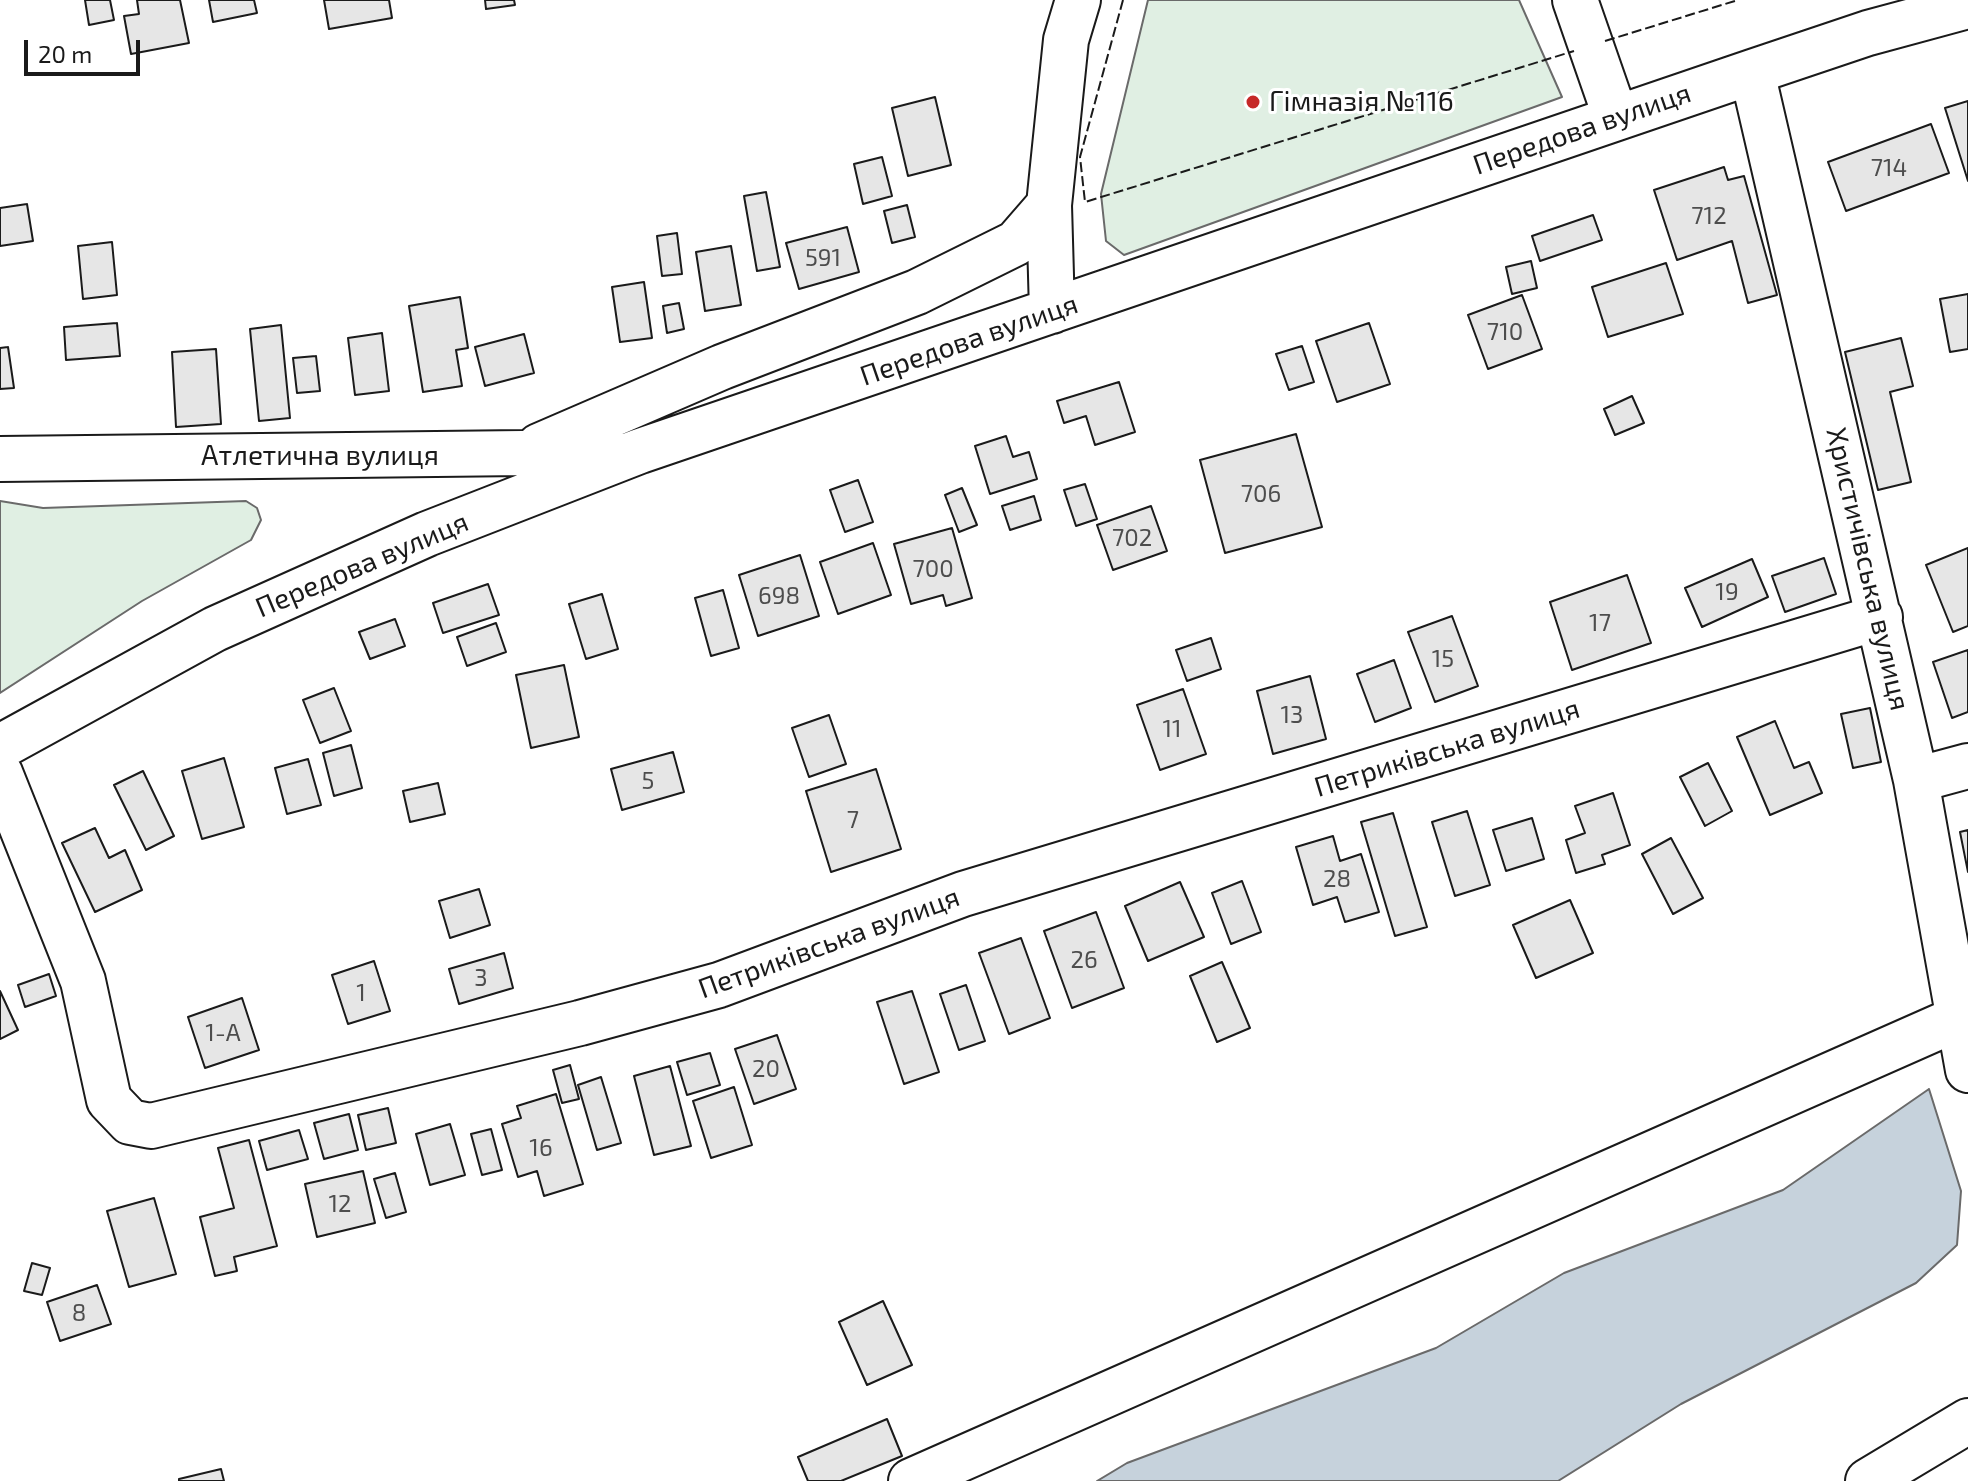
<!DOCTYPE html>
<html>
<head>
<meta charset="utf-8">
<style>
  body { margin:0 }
  #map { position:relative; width:1968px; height:1481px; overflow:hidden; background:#fff; font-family:"Exo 2",sans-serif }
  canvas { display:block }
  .scale { position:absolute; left:24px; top:40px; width:116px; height:36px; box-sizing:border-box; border:4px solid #1a1a1a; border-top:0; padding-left:10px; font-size:24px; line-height:28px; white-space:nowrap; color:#1a1a1a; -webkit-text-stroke:6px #fff; paint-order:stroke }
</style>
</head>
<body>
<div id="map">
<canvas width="1968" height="1481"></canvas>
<div class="scale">20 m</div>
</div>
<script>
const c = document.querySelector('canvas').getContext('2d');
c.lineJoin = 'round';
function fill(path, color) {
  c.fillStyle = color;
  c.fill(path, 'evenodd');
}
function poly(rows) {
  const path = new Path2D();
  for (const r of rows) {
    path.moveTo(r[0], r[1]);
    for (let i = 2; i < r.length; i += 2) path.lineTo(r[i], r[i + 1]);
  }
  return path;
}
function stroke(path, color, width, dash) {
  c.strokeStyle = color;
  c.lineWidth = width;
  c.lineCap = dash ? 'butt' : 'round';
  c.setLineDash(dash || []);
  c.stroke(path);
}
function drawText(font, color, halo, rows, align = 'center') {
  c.font = font + ' "Exo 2",sans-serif';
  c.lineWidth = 6;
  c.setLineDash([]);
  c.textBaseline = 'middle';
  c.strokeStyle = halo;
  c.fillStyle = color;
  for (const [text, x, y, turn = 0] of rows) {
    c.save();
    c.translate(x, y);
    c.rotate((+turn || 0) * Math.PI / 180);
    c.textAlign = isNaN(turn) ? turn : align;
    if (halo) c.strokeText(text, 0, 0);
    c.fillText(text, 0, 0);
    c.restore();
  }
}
const green = poly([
  [1148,0,1519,0,1562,97,1124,255,1106,241,1101,194,1148,0],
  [0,501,43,508,246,501,257,508,261,520,251,540,142,601,0,693,0,501]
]);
const water = poly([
  [1929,1089,1961,1191,1957,1245,1916,1283,1681,1404,1558,1481,1097,1481,1127,1463,1436,1348,1564,1273,1783,1190,1929,1089]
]);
const building = poly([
  [85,0,110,0,114,20,89,25,85,0],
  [137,0,180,0,189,43,131,54,124,16,139,14,137,0],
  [209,0,254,0,257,13,213,22,209,0],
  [324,0,389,0,392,18,329,29,324,0],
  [485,0,514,0,515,5,486,9,485,0],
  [935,97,951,165,908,176,892,108,935,97],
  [1968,101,1968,181,1945,108,1968,101],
  [1931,124,1949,173,1846,211,1828,162,1931,124],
  [882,157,892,196,863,204,854,164,882,157],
  [1724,167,1728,180,1744,176,1777,295,1748,303,1732,241,1677,260,1654,190,1724,167],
  [766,192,780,267,757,271,744,196,766,192],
  [27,204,33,241,0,246,0,208,27,204],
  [907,205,915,237,892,243,884,211,907,205],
  [1593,215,1602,240,1540,261,1532,236,1593,215],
  [847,227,859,272,799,289,786,243,847,227],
  [677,233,682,274,662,276,657,236,677,233],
  [112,242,117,295,83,299,78,246,112,242],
  [731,246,741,305,705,311,696,252,731,246],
  [1531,261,1537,288,1512,294,1506,267,1531,261],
  [1666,263,1683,314,1608,337,1592,287,1666,263],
  [644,282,652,338,620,342,612,287,644,282],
  [1968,294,1968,349,1950,352,1940,299,1968,294],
  [1522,295,1542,349,1488,369,1468,315,1522,295],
  [460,297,468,348,456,350,462,386,423,392,409,306,460,297],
  [679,303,684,329,667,333,663,306,679,303],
  [117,323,120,356,66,360,64,327,117,323],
  [1369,323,1390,384,1337,402,1316,341,1369,323],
  [281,325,290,418,259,421,250,329,281,325],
  [382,333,389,391,355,395,348,338,382,333],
  [524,334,534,373,485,386,475,347,524,334],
  [1901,338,1913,386,1890,392,1911,482,1878,490,1845,352,1901,338],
  [1302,346,1314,382,1289,390,1276,354,1302,346],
  [8,347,14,388,0,389,0,348,8,347],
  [216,349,221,424,176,427,172,352,216,349],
  [316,356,320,391,297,393,293,358,316,356],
  [1119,382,1135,432,1095,445,1086,416,1064,423,1057,401,1119,382],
  [1632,396,1644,423,1615,435,1604,409,1632,396],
  [1296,434,1322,527,1225,553,1200,460,1296,434],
  [1006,436,1013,457,1029,452,1037,479,990,494,975,446,1006,436],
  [858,480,873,522,845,532,830,490,858,480],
  [1085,484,1097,519,1076,526,1064,490,1085,484],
  [962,488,977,525,959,532,945,495,962,488],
  [1034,496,1041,520,1010,530,1002,506,1034,496],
  [1151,506,1167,551,1113,570,1097,525,1151,506],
  [952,528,972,598,946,606,943,595,911,604,894,544,952,528],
  [873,543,891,595,838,614,820,562,873,543],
  [1968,548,1968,626,1953,632,1926,565,1968,548],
  [800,555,819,616,758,636,739,575,800,555],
  [1824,558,1836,594,1785,612,1772,576,1824,558],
  [1752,559,1768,597,1702,627,1685,588,1752,559],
  [1627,575,1651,643,1572,670,1550,602,1627,575],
  [488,584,499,615,443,633,433,603,488,584],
  [723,590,739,648,711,656,695,598,723,590],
  [602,594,618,649,586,659,569,604,602,594],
  [1452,616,1478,686,1435,702,1408,632,1452,616],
  [395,619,405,646,370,659,359,632,395,619],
  [496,623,506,652,467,666,457,637,496,623],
  [1211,638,1221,669,1187,681,1176,650,1211,638],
  [1968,650,1968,712,1952,718,1933,662,1968,650],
  [1394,660,1411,708,1375,722,1357,674,1394,660],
  [564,665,579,737,531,748,516,675,564,665],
  [1310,676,1326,739,1273,754,1257,691,1310,676],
  [334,688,351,731,320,743,303,700,334,688],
  [1183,689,1206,754,1160,770,1137,705,1183,689],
  [1870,708,1881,762,1853,768,1841,714,1870,708],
  [829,715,846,764,809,777,792,728,829,715],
  [1775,721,1794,768,1809,762,1822,793,1770,815,1737,737,1775,721],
  [351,745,362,788,334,796,323,753,351,745],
  [673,752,684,792,622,810,611,769,673,752],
  [224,758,244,827,202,839,182,771,224,758],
  [308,759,321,805,287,814,275,768,308,759],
  [1708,763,1732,811,1705,826,1680,777,1708,763],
  [876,769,901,849,831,872,806,791,876,769],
  [143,771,174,836,146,850,114,785,143,771],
  [438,783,445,814,410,822,403,791,438,783],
  [1613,793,1630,845,1602,855,1605,864,1576,873,1566,840,1585,833,1575,806,1613,793],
  [1467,811,1490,885,1455,896,1432,822,1467,811],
  [1393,813,1427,927,1395,936,1361,822,1393,813],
  [1532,818,1544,859,1506,871,1493,830,1532,818],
  [95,828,109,858,125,850,142,890,95,912,62,843,95,828],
  [1968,830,1968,872,1960,832,1968,830],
  [1333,836,1340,861,1361,854,1379,912,1345,922,1337,897,1313,905,1296,847,1333,836],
  [1671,838,1703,898,1673,914,1642,854,1671,838],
  [1242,881,1261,932,1231,944,1212,893,1242,881],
  [1180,882,1204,937,1148,961,1125,906,1180,882],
  [479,889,490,925,450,938,439,901,479,889],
  [1570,900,1593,953,1536,978,1513,925,1570,900],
  [1096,912,1124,988,1072,1008,1044,931,1096,912],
  [1021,938,1050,1018,1009,1034,979,953,1021,938],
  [504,953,513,988,459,1004,449,969,504,953],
  [374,961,390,1011,348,1024,332,975,374,961],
  [1222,962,1250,1028,1217,1042,1190,976,1222,962],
  [49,974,56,996,25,1007,18,985,49,974],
  [966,985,985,1041,959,1050,940,994,966,985],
  [0,991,18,1030,0,1039,0,991],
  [912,991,939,1072,904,1084,877,1002,912,991],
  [242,998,259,1050,205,1068,188,1017,242,998],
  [777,1035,796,1089,754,1104,735,1049,777,1035],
  [710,1053,720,1085,687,1095,677,1062,710,1053],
  [570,1065,579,1099,562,1103,553,1070,570,1065],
  [670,1066,691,1146,654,1155,634,1076,670,1066],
  [601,1077,621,1143,597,1150,578,1085,601,1077],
  [734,1087,752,1145,711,1158,693,1101,734,1087],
  [556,1094,583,1184,544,1196,537,1171,518,1177,502,1124,521,1118,517,1106,556,1094],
  [388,1108,396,1143,366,1150,358,1115,388,1108],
  [349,1114,358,1150,324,1159,314,1123,349,1114],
  [450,1124,465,1175,430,1185,416,1134,450,1124],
  [491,1129,502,1170,482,1175,471,1134,491,1129],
  [299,1130,308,1159,267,1170,259,1141,299,1130],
  [249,1140,277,1246,234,1257,237,1271,215,1276,200,1217,234,1208,218,1148,249,1140],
  [363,1171,375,1223,317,1237,305,1184,363,1171],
  [395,1173,406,1212,386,1218,374,1179,395,1173],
  [154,1198,176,1274,129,1287,107,1211,154,1198],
  [32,1263,50,1268,42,1295,24,1291,32,1263],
  [97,1285,111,1324,60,1341,47,1302,97,1285],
  [883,1301,912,1365,867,1385,839,1322,883,1301],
  [887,1419,902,1456,841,1481,808,1481,798,1457,887,1419],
  [221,1469,224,1481,179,1481,179,1479,221,1469]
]);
const minor = poly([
  [1575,0,1616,118],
  [1752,72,1916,780,1968,1070],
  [1052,311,1049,205,1066,40,1078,0],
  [539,446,722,367,917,292,1016,243,1049,205],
  [0,459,610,452],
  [0,747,215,629,427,534,640,451,1752,72,1868,33,1968,6],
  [0,773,83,981,109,1100,130,1122,151,1126,580,1023,719,985,963,894,1880,617],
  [1916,780,1968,766],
  [911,1481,1959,1018],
  [1868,1481,1968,1421]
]);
const fence = poly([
  [1123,0,1080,157,1085,202,1574,51],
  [1605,41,1738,0]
]);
const markers = [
  [1253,102,8,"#c62828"]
];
const numberNames = [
  ["714",1889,168],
  ["712",1709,216],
  ["591",823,258],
  ["710",1505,332],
  ["706",1261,494],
  ["702",1132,538],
  ["700",933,569],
  ["19",1727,592],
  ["698",779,596],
  ["17",1600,623],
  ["15",1443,659],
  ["13",1292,715],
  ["11",1172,729],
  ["5",648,781],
  ["7",853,820],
  ["28",1337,879],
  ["26",1084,960],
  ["3",481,978],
  ["1",361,993],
  ["1-А",223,1033],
  ["20",766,1069],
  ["16",541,1148],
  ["12",340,1204],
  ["8",79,1313]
];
const poiNames = [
  ["Гімназія №116",1269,102]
];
const streetNames = [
  ["Передова вулиця",1582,129,-19],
  ["Передова вулиця",969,340,-19],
  ["Атлетична вулиця",320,456],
  ["Передова вулиця",362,565,-23],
  ["Христичівська вулиця",1868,569,77],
  ["Петриківська вулиця",1447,748,-17],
  ["Петриківська вулиця",829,943,-20]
];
fill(green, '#e0efe3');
stroke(green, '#6a6a6a', 2);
fill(water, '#c6d2dc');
stroke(water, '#6a6a6a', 2);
fill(building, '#e6e6e6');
stroke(building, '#1a1a1a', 2);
stroke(minor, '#1a1a1a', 48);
stroke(minor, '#fff', 44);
stroke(fence, '#1a1a1a', 2, [10, 4]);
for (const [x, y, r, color] of markers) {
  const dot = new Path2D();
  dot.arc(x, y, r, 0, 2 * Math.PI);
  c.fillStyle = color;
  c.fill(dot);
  stroke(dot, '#fff', 3);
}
drawText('24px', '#4d4d4d', null, numberNames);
drawText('28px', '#1a1a1a', '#fff', poiNames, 'left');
drawText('28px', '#1a1a1a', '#fff', streetNames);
</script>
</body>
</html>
